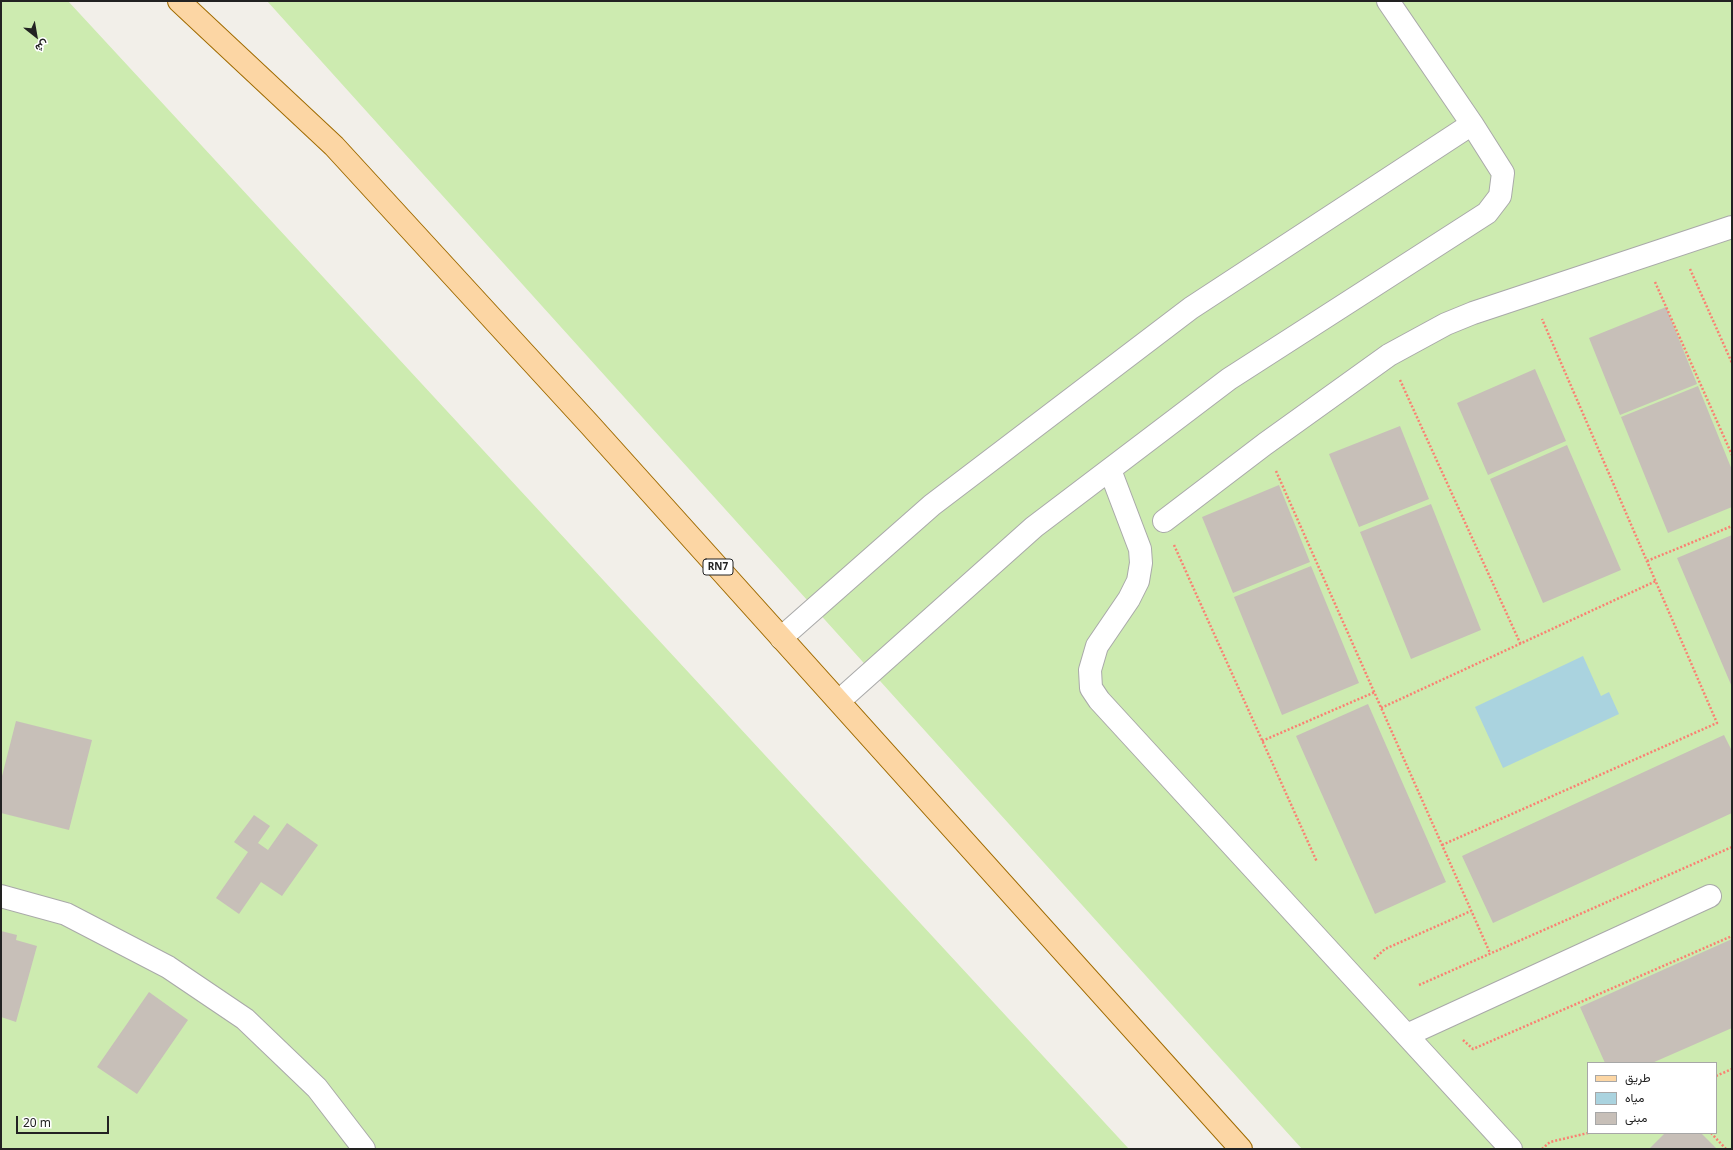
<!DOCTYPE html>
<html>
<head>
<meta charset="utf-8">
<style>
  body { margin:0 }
  #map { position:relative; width:1733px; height:1150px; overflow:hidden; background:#f2efe9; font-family:"Noto Sans",Vazirmatn,sans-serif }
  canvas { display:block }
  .frame { position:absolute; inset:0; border:2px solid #222; pointer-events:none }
  .legend { position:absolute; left:1587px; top:1062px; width:130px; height:72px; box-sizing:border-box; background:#fff; border:1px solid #a7a7a7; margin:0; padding:5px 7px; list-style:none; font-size:12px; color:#222 }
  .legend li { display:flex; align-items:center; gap:8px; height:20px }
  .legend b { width:20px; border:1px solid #a7a7a7 }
  .north { position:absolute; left:16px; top:16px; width:40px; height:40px; -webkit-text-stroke:3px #fff; paint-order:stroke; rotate:149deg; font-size:11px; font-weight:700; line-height:16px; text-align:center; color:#222 }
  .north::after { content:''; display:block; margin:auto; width:14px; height:18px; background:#222; clip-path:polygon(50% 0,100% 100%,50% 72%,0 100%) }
  .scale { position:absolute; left:16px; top:1116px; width:93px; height:18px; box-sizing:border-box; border:2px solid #222; border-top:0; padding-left:5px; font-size:12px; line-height:14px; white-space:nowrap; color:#222; -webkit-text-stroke:3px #fff; paint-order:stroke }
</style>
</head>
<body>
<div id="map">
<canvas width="1733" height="1150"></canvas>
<div class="frame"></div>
<ul class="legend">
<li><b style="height:5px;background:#fcd6a4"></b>طريق</li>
<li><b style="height:11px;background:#aad3df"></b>مياه</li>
<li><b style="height:11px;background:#c7bfb8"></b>مبنى</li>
</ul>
<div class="north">ش</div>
<div class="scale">20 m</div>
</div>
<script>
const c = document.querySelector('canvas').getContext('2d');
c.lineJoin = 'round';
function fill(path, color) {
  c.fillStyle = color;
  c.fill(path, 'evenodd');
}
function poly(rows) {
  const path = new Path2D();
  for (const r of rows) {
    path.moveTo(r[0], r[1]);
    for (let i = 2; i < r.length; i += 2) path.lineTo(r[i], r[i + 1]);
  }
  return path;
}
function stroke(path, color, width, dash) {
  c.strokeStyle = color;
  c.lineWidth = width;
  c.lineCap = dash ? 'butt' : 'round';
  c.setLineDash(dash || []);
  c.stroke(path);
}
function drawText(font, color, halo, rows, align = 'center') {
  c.font = font + ' "Noto Sans",sans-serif';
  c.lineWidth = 3;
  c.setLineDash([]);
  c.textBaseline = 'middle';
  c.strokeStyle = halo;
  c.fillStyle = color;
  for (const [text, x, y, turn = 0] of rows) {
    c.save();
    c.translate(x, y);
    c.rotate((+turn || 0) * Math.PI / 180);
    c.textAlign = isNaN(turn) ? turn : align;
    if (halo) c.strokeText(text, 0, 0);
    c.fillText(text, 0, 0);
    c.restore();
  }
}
const grass = poly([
  [1,1,68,1,1129,1149,1,1149],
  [267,1,1732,1,1732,1149,1302,1149],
  [1588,1063,1716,1063,1716,1133,1588,1133]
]);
const water = poly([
  [1583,656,1601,696,1609,692,1619,714,1503,768,1475,707]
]);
const building = poly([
  [1666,307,1697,384,1620,415,1589,338],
  [1535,369,1566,441,1488,475,1457,403],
  [1698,386,1732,470,1732,507,1668,533,1621,417],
  [1400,426,1429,499,1359,527,1329,454],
  [1567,445,1621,570,1543,603,1490,479],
  [1279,485,1310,562,1233,593,1202,517],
  [1431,504,1481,630,1411,659,1360,532],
  [1732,535,1732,687,1677,558],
  [1311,566,1359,683,1282,715,1234,597],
  [1368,704,1446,882,1375,914,1296,736],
  [16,721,92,740,69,830,1,813,1,780],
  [1724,735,1732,751,1732,813,1493,923,1462,856],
  [254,815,270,826,258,843,268,850,287,823,318,845,282,896,261,882,239,914,216,898,248,852,234,842],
  [1,931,17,935,16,940,37,946,16,1022,1,1017],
  [1732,939,1732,1028,1652,1063,1605,1063,1580,1007],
  [149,992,188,1020,137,1094,97,1067],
  [1665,1133,1701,1133,1717,1149,1649,1149]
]);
const path = poly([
  [1690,269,1732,363],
  [1655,282,1732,455],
  [1400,380,1521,645],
  [1276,471,1490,953],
  [1174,545,1317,862],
  [1647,561,1732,526],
  [1381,708,1656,581],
  [1262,741,1375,692],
  [1442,845,1717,723,1542,319],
  [1374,959,1385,949,1471,911],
  [1419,985,1732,847],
  [1463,1040,1473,1049,1732,936],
  [1716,1076,1732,1069],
  [1711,1133,1726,1149],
  [1542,1149,1550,1142,1588,1133]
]);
const minor = poly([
  [1110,470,1140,549,1141,563,1138,581,1129,599,1097,646,1090,670,1091,688,1099,700,1511,1149],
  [1164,521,1265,444,1389,355,1446,324,1473,313,1732,227],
  [781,638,932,505,1191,308,1472,124],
  [839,701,1034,527,1229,379,1487,213,1500,196,1503,173,1472,124,1388,1],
  [1,896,66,914,168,967,245,1019,317,1088,364,1149],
  [1407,1035,1710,896]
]);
const major = poly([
  [179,1,334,146,590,425,1241,1149]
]);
const shields = [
  [718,567,30]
];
const shieldNames = [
  ["RN7",718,567]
];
fill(grass, '#cdebb0');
fill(water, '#aad3df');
fill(building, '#c7bfb8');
stroke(minor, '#a9a9a9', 24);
stroke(major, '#a06b00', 24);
stroke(path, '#fa8072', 2.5, [2, 2]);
stroke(minor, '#fff', 22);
stroke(major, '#fcd6a4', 22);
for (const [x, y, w] of shields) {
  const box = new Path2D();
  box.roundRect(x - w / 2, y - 8, w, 16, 3);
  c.fillStyle = '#fff';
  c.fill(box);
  stroke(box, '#222', 1);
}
drawText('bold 10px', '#222', null, shieldNames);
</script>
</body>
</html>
